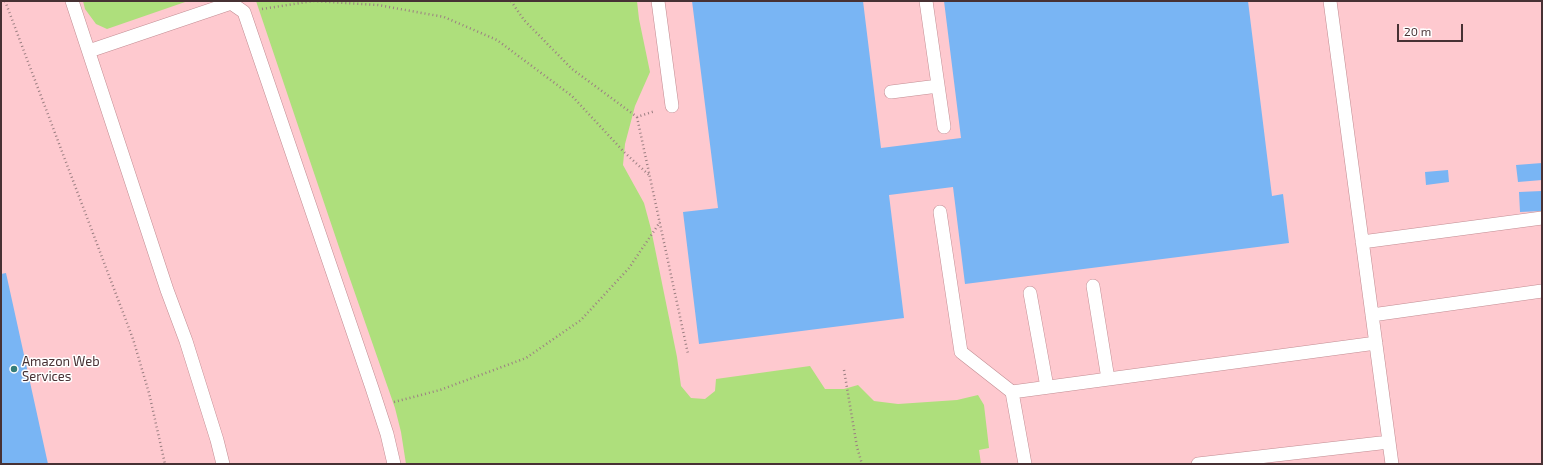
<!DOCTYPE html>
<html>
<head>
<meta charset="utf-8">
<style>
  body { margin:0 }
  #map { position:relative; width:1543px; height:465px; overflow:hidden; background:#fad8db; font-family:"Exo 2",sans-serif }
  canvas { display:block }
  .frame { position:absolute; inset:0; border:2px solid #473134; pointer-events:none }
  .scale { position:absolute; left:1397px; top:24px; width:66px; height:18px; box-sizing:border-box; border:2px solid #473134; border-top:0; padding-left:5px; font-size:12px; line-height:14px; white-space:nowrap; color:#473134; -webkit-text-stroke:3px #fff; paint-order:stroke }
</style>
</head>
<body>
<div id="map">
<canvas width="1543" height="465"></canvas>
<div class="frame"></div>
<div class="scale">20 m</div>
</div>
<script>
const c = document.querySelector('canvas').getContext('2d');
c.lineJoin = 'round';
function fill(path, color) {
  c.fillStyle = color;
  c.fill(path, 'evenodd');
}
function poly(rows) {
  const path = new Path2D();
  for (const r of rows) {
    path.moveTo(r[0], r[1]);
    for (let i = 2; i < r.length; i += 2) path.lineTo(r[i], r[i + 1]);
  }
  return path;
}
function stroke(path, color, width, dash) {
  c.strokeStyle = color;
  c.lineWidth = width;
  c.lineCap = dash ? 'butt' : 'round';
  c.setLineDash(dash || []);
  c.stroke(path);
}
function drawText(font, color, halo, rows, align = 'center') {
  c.font = font + ' "Exo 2",sans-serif';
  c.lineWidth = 3;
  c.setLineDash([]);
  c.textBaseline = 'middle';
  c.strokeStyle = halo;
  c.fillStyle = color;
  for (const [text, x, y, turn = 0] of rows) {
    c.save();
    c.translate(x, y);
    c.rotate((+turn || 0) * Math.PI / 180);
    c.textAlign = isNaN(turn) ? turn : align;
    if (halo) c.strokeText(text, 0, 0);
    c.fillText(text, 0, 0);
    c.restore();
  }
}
const built = poly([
  [1,1,1542,1,1542,464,1,464]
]);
const green = poly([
  [83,1,188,1,107,29,96,24,85,9],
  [256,1,637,1,639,19,650,72,635,106,625,144,623,165,644,203,651,229,677,357,681,386,691,398,705,399,715,391,716,379,810,366,825,389,844,389,858,385,874,401,898,404,957,400,978,395,984,405,989,448,979,450,981,464,406,464,401,432,395,408,343,259]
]);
const building = poly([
  [692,1,863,1,881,148,961,138,944,1,1248,1,1272,196,1283,194,1289,243,965,284,953,187,889,195,904,318,699,344,683,212,718,208],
  [1542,163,1542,180,1518,182,1516,165],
  [1448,170,1449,182,1426,185,1425,172],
  [1542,191,1542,211,1520,212,1519,192],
  [6,273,48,464,1,464,1,274]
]);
const path = poly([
  [5,1,133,339,149,393,165,464],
  [511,1,524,20,572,69,637,117,655,111],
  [262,9,313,1,378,5,444,17,497,40,572,96,625,153,649,175],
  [637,117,688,354],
  [844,370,857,447,862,464],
  [394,402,440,390,526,358,581,320,629,268,660,222]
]);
const lane = poly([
  [72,1,167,290,186,341,217,440,223,464],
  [658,1,672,106],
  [926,1,944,127],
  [1330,1,1392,464],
  [89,51,231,3,244,12,372,388,387,434,394,464],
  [891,92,938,86],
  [940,212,961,352,1012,392],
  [1362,242,1542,218],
  [1093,286,1108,379],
  [1030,293,1047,387],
  [1372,315,1542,291],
  [1025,464,1012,392,1376,343],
  [1198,464,1389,442]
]);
const markers = [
  [14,369,4,"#357d79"]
];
const poiNames = [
  ["Amazon Web",22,362],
  ["Services",22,377]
];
fill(built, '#fec9cf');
fill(green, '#aedf7c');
fill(building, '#79b5f4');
stroke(lane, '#c28d93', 14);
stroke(path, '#9b7f82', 2.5, [1, 3]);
stroke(lane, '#fff', 13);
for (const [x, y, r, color] of markers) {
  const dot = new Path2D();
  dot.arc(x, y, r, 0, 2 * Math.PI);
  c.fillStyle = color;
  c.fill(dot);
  stroke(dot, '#fff', 1.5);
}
drawText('13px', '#473134', '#fff', poiNames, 'left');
</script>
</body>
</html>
